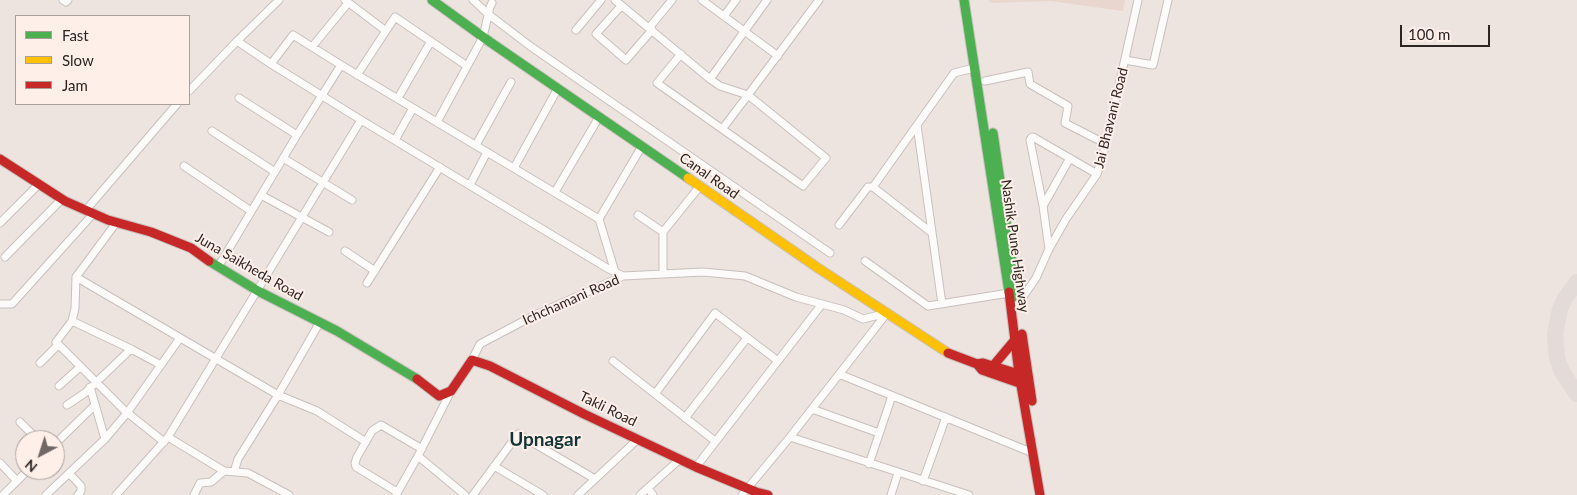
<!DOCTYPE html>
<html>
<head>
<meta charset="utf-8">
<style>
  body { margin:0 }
  #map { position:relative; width:1577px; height:495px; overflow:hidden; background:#ede3df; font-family:Lato,sans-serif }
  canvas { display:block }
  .legend { position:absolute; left:15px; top:15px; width:175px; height:90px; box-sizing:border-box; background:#feefe9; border:1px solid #aa9e99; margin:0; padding:6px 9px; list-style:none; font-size:15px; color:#2c2522 }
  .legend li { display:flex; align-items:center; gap:10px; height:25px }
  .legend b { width:25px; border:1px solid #aa9e99 }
  .north { position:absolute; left:15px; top:430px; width:50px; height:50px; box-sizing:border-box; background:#feefe9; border:1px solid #aa9e99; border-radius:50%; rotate:220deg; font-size:14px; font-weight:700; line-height:20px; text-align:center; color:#2c2522 }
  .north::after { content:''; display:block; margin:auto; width:18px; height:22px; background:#706864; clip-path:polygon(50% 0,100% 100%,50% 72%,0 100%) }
  .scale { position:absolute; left:1400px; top:25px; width:90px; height:22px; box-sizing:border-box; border:2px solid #2c2522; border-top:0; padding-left:6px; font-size:15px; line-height:18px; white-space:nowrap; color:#2c2522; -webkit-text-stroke:4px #feefe9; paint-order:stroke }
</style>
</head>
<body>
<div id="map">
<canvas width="1577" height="495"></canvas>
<ul class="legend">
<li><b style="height:6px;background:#4caf50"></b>Fast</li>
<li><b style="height:6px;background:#ffc107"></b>Slow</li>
<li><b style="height:6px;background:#c62828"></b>Jam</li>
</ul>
<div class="north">N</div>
<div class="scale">100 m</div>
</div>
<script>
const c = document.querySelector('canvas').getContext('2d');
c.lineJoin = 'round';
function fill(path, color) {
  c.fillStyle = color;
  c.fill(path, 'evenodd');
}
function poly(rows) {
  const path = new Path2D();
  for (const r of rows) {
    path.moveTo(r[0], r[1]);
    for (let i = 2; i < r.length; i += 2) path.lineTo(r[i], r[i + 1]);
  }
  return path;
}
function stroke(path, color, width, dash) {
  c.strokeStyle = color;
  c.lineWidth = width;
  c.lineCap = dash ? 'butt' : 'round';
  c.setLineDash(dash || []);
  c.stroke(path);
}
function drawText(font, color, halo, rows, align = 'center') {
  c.font = font + ' Lato,sans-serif';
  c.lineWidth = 4;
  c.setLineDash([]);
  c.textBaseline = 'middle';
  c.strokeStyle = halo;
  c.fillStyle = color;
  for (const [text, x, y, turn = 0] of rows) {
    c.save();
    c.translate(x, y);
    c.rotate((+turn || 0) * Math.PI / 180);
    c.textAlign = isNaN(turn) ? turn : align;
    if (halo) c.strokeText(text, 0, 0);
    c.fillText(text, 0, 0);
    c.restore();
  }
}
const built = poly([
  [989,0,1125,0,1123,11,1051,1,990,3]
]);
const taxiway = poly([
  [1577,282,1565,298,1560,309,1555,334,1557,358,1562,372,1577,394]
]);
const street = poly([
  [63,0,66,2,68,0],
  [345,0,386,31],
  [473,0,488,14,530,46,830,253],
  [615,0,710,79,720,86,748,95,819,0],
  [702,0,778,56],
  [621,6,596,34,626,60,652,30],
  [724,16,736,0],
  [649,28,672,0],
  [576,30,601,0],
  [237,41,279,0],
  [312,47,348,3],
  [681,54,657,83,803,186,826,158,748,95,723,128],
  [1125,60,1153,65,1168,0],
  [357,75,395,17,467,66],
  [710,79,767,0],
  [985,81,1028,72,1030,84,1068,106,1065,123,1106,144],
  [189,91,237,41,271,64],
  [239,98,297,135],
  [398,98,431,41],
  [437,122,483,37,490,7,492,3],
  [917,125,873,187,932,233],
  [212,131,275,172],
  [395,140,413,108],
  [476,145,511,82],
  [283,158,352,200],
  [184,166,251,211],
  [514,168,558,88],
  [470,185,487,152],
  [555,192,599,117],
  [261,195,329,232],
  [1043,206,1030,140,1031,138,1033,137,1097,174],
  [86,210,177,104],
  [638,215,663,232],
  [599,219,615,272],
  [0,223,39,184],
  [116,223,76,277,75,308,72,321,56,342,124,410,164,442],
  [839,225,868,187,873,187],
  [1049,249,1043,206,1070,158],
  [345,251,375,271],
  [5,257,62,199],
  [865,261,928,306,1009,293],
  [218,267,297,135,341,65],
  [663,274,663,232,700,186],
  [623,276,607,268,361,120,271,64,293,35,341,65,599,219,642,146],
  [76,277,278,395,238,459,234,472],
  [367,283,440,167],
  [0,304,12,304,93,214],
  [942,304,917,125,954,73,974,68],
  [1018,304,1036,278,1049,249,1066,219,1097,174,1106,144,1138,0],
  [72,321,131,349,161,365],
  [320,322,278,395,317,411,366,442],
  [472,360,480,344,533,316,623,276,703,272,745,276,796,297,844,310,863,319,887,313],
  [613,361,715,441],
  [40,363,58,345],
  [839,374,1033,453],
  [59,386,80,367],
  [90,387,105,439],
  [451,391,418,456,465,495],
  [655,394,715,313,778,361],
  [67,405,85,393,131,349],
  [812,409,879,433],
  [685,418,747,338],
  [20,422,38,440],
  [168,437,361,120],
  [790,437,969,495],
  [55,444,95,405],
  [0,463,17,481],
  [869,464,892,396],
  [494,466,543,495],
  [696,467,822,304],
  [69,473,81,486,81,491,78,495],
  [923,481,946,417],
  [648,488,653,495],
  [397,492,356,467,355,463,357,457,372,431,381,425,422,449],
  [3,495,28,470],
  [46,495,105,439,127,413,180,338],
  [116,495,168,437,224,471,248,473,289,495],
  [194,495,200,483,211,482,224,471],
  [396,495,418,456],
  [473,495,518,434,595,479],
  [578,495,638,439],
  [640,495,680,459],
  [742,495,790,437,887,313],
  [891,495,898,473]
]);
const fast = poly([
  [432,0,490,42,688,178],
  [964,0,1009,292],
  [993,133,1017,297],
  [209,261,258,291,337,331,417,379]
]);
const slow = poly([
  [688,178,818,268,948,353]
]);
const jam = poly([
  [0,159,65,201,108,220,151,232,191,248,209,261],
  [1009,292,1019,374,1040,495],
  [1022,334,1032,401],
  [948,353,977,364,982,370,1025,385],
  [977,364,983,363,1022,375],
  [993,366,1014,341],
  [417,379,439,396,451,391,472,360,490,366,584,414,696,467,756,492,768,495]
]);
const streetNames = [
  ["Jai Bhavani Road",1111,118,-76],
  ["Canal Road",709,176,35],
  ["Nashik Pune Highway",1015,246,82],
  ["Juna Saikheda Road",249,267,30],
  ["Ichchamani Road",571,300,-24],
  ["Takli Road",608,409,26]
];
const districtNames = [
  ["Upnagar",545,440]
];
fill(built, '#e9d6ce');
stroke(taxiway, '#e2dbd8', 16);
stroke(street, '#c8c0bd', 9);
stroke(fast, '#c8c0bd', 11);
stroke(slow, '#c8c0bd', 11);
stroke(jam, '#c8c0bd', 11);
stroke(street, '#fcfbfa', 7);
stroke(fast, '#4caf50', 9);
stroke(slow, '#ffc107', 9);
stroke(jam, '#c62828', 9);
drawText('14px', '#2c2522', '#feefe9', streetNames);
drawText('bold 19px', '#123538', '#feefe9', districtNames);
</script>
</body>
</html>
